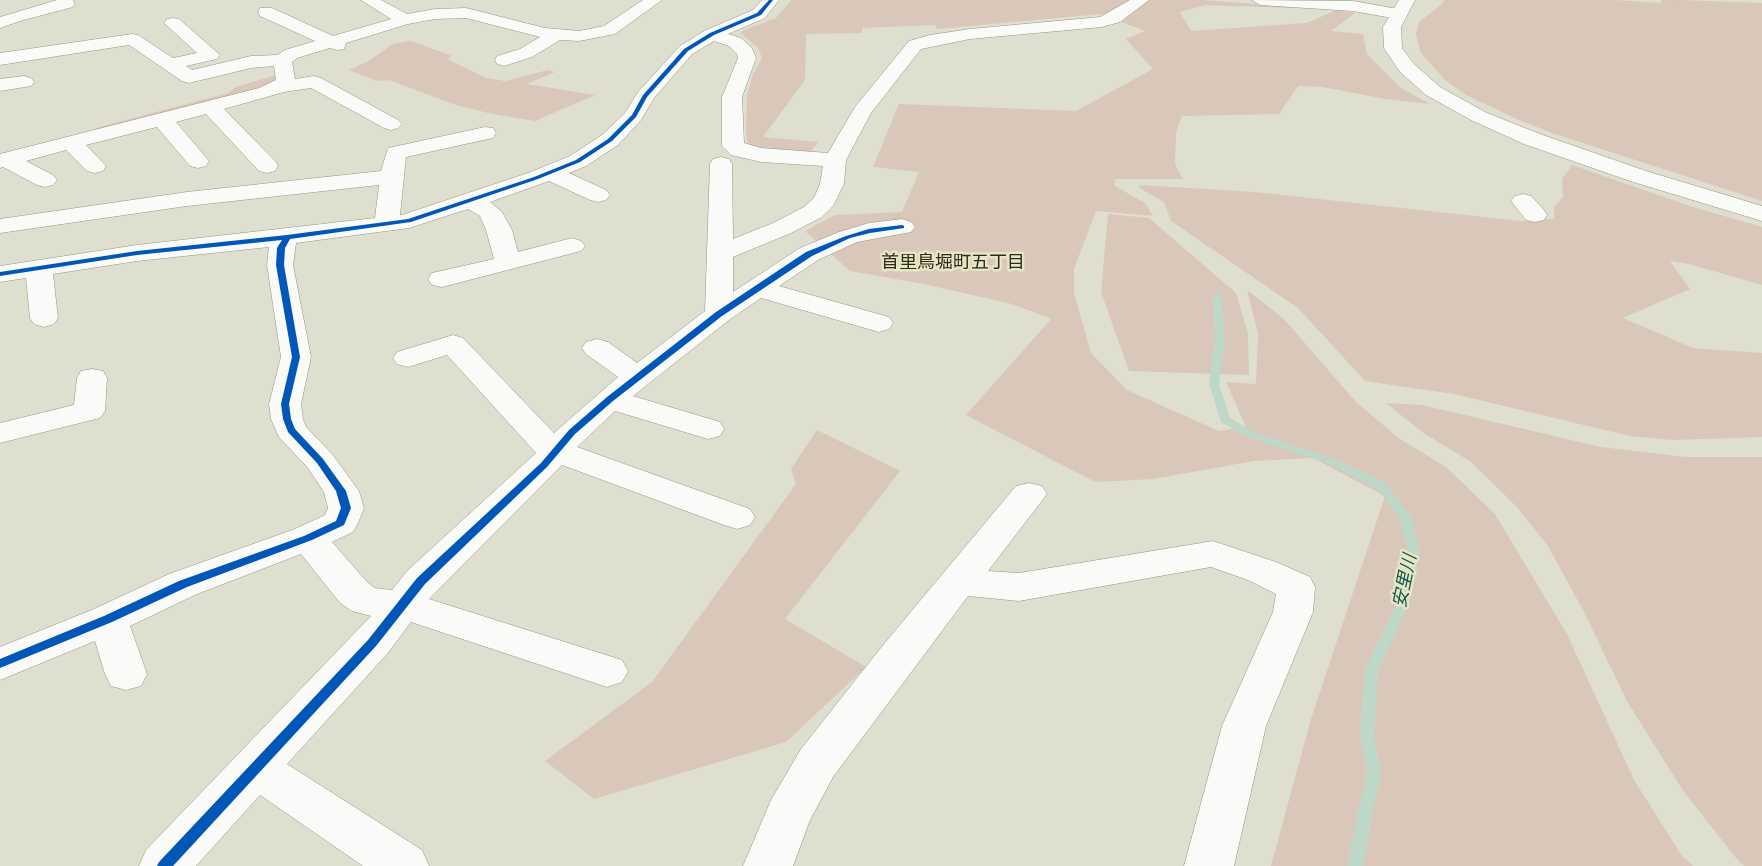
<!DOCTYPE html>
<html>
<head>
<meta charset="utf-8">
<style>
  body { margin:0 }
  canvas { display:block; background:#dfdfcf }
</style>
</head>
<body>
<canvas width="1762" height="866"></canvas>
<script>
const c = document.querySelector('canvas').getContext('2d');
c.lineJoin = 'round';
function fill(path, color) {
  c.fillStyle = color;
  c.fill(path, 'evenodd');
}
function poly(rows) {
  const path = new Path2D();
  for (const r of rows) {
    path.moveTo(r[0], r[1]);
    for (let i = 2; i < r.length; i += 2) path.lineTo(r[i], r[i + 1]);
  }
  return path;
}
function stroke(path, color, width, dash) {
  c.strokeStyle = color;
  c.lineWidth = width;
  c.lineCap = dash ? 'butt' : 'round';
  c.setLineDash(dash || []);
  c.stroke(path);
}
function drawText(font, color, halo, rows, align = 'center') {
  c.font = font + ' Raleway,"Noto Sans JP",sans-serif';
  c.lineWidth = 5;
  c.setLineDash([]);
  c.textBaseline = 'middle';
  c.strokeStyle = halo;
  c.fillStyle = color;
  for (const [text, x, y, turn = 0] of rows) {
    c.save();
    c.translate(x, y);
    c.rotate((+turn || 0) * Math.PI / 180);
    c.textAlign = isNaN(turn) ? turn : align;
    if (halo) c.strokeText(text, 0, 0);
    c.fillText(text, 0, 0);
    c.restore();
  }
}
const green = poly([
  [791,0,1202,0,1286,6,1291,8,1206,5,1180,12,1191,31,1307,23,1336,10,1355,13,1331,31,1363,34,1367,54,1401,88,1430,104,1385,99,1323,87,1298,86,1279,114,1182,116,1176,133,1175,164,1183,179,1115,179,1115,186,1145,203,1153,216,1096,211,1074,269,1074,293,1091,353,1127,390,1219,431,1246,427,1226,382,1256,384,1258,334,1247,290,1283,318,1357,403,1400,439,1446,467,1495,514,1567,634,1634,780,1682,856,1693,866,1271,866,1311,719,1385,496,1313,458,1254,461,1153,479,1095,482,966,415,1051,319,1012,304,924,284,850,271,805,231,835,215,902,212,919,172,873,167,899,104,1076,111,1153,69,1126,39,1145,31,1101,14,937,29,935,25,862,28,862,33,806,34,805,80,763,137,818,142,809,154,766,150,748,146,746,133,747,96,753,74,762,58,758,48,740,32,776,18],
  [1444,0,1615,0,1660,3,1662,0,1678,0,1762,3,1762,201,1549,132,1517,119,1466,95,1445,80,1420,52,1416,33,1420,21,1442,4],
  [411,41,452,56,447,59,486,78,505,81,548,70,555,72,527,84,595,95,535,121,488,113,456,105,389,80,378,81,349,70,367,62,393,44],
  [276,75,275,85,98,132,96,128,228,93,236,87],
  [1572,165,1690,206,1762,227,1762,285,1689,264,1670,261,1690,289,1623,318,1693,348,1762,353,1762,437,1672,440,1630,436,1454,394,1365,381,1298,308,1171,221,1164,202,1139,188,1140,185,1255,192,1521,221,1554,219,1554,207,1563,197,1562,179],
  [1108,214,1149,218,1236,293,1248,333,1249,375,1129,371,1101,292],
  [1386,403,1422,405,1601,447,1686,457,1762,457,1762,866,1744,866,1736,858,1684,792,1628,703,1584,612,1548,546,1518,508,1471,462,1422,432],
  [817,430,900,471,785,619,866,667,786,742,594,799,545,761,652,682,796,484,791,469]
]);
const stream = poly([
  [1217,292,1221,295,1225,339,1219,384,1230,418,1256,433,1335,459,1384,482,1411,515,1420,553,1408,605,1378,671,1374,737,1381,770,1363,866,1347,866,1367,770,1360,737,1364,671,1396,605,1408,553,1399,516,1376,488,1327,463,1248,437,1221,422,1209,384,1215,339,1213,295,1217,292]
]);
const minor = poly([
  [57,0,73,0,75,4,73,7,20,21,0,28,0,17,57,0],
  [361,0,381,0,407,14,435,9,466,8,545,28,579,31,604,26,643,0,662,0,615,34,579,41,560,40,532,57,504,66,497,64,495,60,497,56,520,49,540,37,466,18,435,19,408,24,346,43,344,49,338,50,330,48,297,58,292,62,295,79,314,76,321,78,398,120,402,124,398,128,391,130,384,128,311,88,284,92,224,109,275,161,278,166,275,171,267,173,259,171,206,114,176,122,209,161,206,166,198,168,190,166,157,127,86,145,106,166,103,171,95,173,87,171,66,150,26,161,53,175,57,180,53,185,45,187,37,185,3,167,0,168,0,154,259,88,276,80,274,66,251,68,189,83,182,81,129,45,0,65,0,53,132,34,138,35,173,58,197,53,164,23,167,19,173,18,179,19,220,55,217,59,186,66,192,70,251,56,277,55,285,50,315,41,260,16,258,12,260,8,272,8,333,36,391,19,361,0],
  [762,0,779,0,765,18,728,34,741,38,752,48,756,58,742,97,744,143,761,148,828,153,855,107,909,41,930,35,970,29,1100,17,1130,0,1149,0,1120,22,1102,27,970,39,921,49,871,113,846,160,844,184,833,206,822,217,791,233,733,257,733,292,800,248,839,232,869,223,902,219,911,222,915,227,911,232,857,242,818,260,779,286,889,317,893,323,889,329,879,332,761,298,729,320,633,396,720,422,724,429,720,436,708,439,615,411,577,447,750,509,755,517,750,525,737,529,724,525,562,465,429,599,622,660,628,671,622,682,607,687,411,622,387,654,287,764,422,850,429,866,363,866,260,795,196,866,139,866,146,850,371,616,352,611,340,603,301,554,197,594,130,626,147,674,141,686,126,690,111,686,105,674,95,641,0,680,0,647,94,609,169,574,295,529,325,515,328,508,324,492,308,468,279,437,271,419,269,404,281,357,267,265,269,247,137,261,53,274,58,318,54,324,44,327,34,324,30,318,26,278,0,282,0,266,137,245,375,218,379,185,187,206,0,233,0,219,187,192,381,171,388,148,485,127,493,128,496,133,493,138,406,157,400,215,405,214,528,173,570,156,602,135,625,113,638,92,680,46,706,30,753,10,762,0],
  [714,41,729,46,737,54,738,58,722,97,722,146,731,155,761,162,823,166,820,184,814,198,804,207,773,223,733,239,732,164,729,159,721,157,713,159,710,164,705,311,637,363,608,342,597,339,586,342,582,348,586,354,618,377,554,433,463,338,453,335,397,352,393,358,397,364,408,367,447,355,536,453,407,571,392,590,375,588,368,583,332,542,353,532,358,523,364,508,359,491,332,454,306,427,303,419,301,404,311,357,293,265,296,243,409,228,468,209,480,216,486,230,494,259,432,273,428,279,432,285,442,287,581,251,585,246,581,241,572,238,518,252,512,230,502,212,490,202,549,181,590,200,598,202,606,200,610,195,606,190,569,173,586,166,618,145,641,120,654,98,692,54,714,41],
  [1252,0,1353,1,1398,9,1406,14,1398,19,1353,11,1260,5,1252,0],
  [24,76,31,78,34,82,31,86,0,91,0,79,24,76],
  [1523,194,1531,196,1544,210,1547,215,1544,220,1535,222,1526,220,1515,206,1511,201,1515,196,1523,194],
  [92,369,103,371,107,378,105,411,100,418,0,443,0,423,74,405,77,378,81,371,92,369],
  [1029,483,1042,486,1047,494,988,571,1019,573,1213,541,1276,562,1310,577,1315,587,1313,612,1266,726,1234,866,1184,866,1222,726,1273,612,1276,594,1248,580,1211,567,1019,601,968,596,833,777,810,820,793,866,743,866,771,800,801,749,884,644,1016,486,1029,483]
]);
const tertiary = poly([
  [1399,0,1415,0,1401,27,1402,48,1414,64,1440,87,1487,113,1540,134,1646,171,1762,206,1762,221,1630,181,1524,144,1473,121,1426,95,1400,72,1384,48,1383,27,1399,0]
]);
const cycleway = poly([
  [769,0,773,0,761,15,714,35,688,51,647,97,636,117,612,141,580,162,538,179,411,222,290,239,285,248,284,265,300,357,289,404,291,419,295,429,323,459,346,491,351,508,344,525,312,540,187,587,112,622,0,668,0,659,104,616,179,581,304,536,336,521,341,508,336,491,317,463,288,432,283,419,281,404,292,357,276,265,277,248,282,240,137,255,0,276,0,272,137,251,287,235,408,219,534,177,576,160,608,139,632,115,643,95,684,49,710,33,757,13,769,0],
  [902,225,904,226,904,228,870,233,850,238,812,256,722,316,613,401,575,434,547,467,425,584,376,646,173,866,157,866,159,862,368,640,417,578,541,463,569,430,607,397,716,312,806,252,846,236,869,229,902,225]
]);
const neighbourhoodNames = [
  ["首里鳥堀町五丁目",953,263]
];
const waterNames = [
  ["安里川",1405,581,-78]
];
fill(green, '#d9c7ba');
fill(stream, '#bdd8c9');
stroke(minor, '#949488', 1);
stroke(tertiary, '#949488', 1);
fill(minor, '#fafaf8');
fill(tertiary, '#fafaf8');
fill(cycleway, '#0057b8');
drawText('18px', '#2c2b13', '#e6e5c8', neighbourhoodNames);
drawText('italic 18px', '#0f5745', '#e6e5c8', waterNames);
</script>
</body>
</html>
